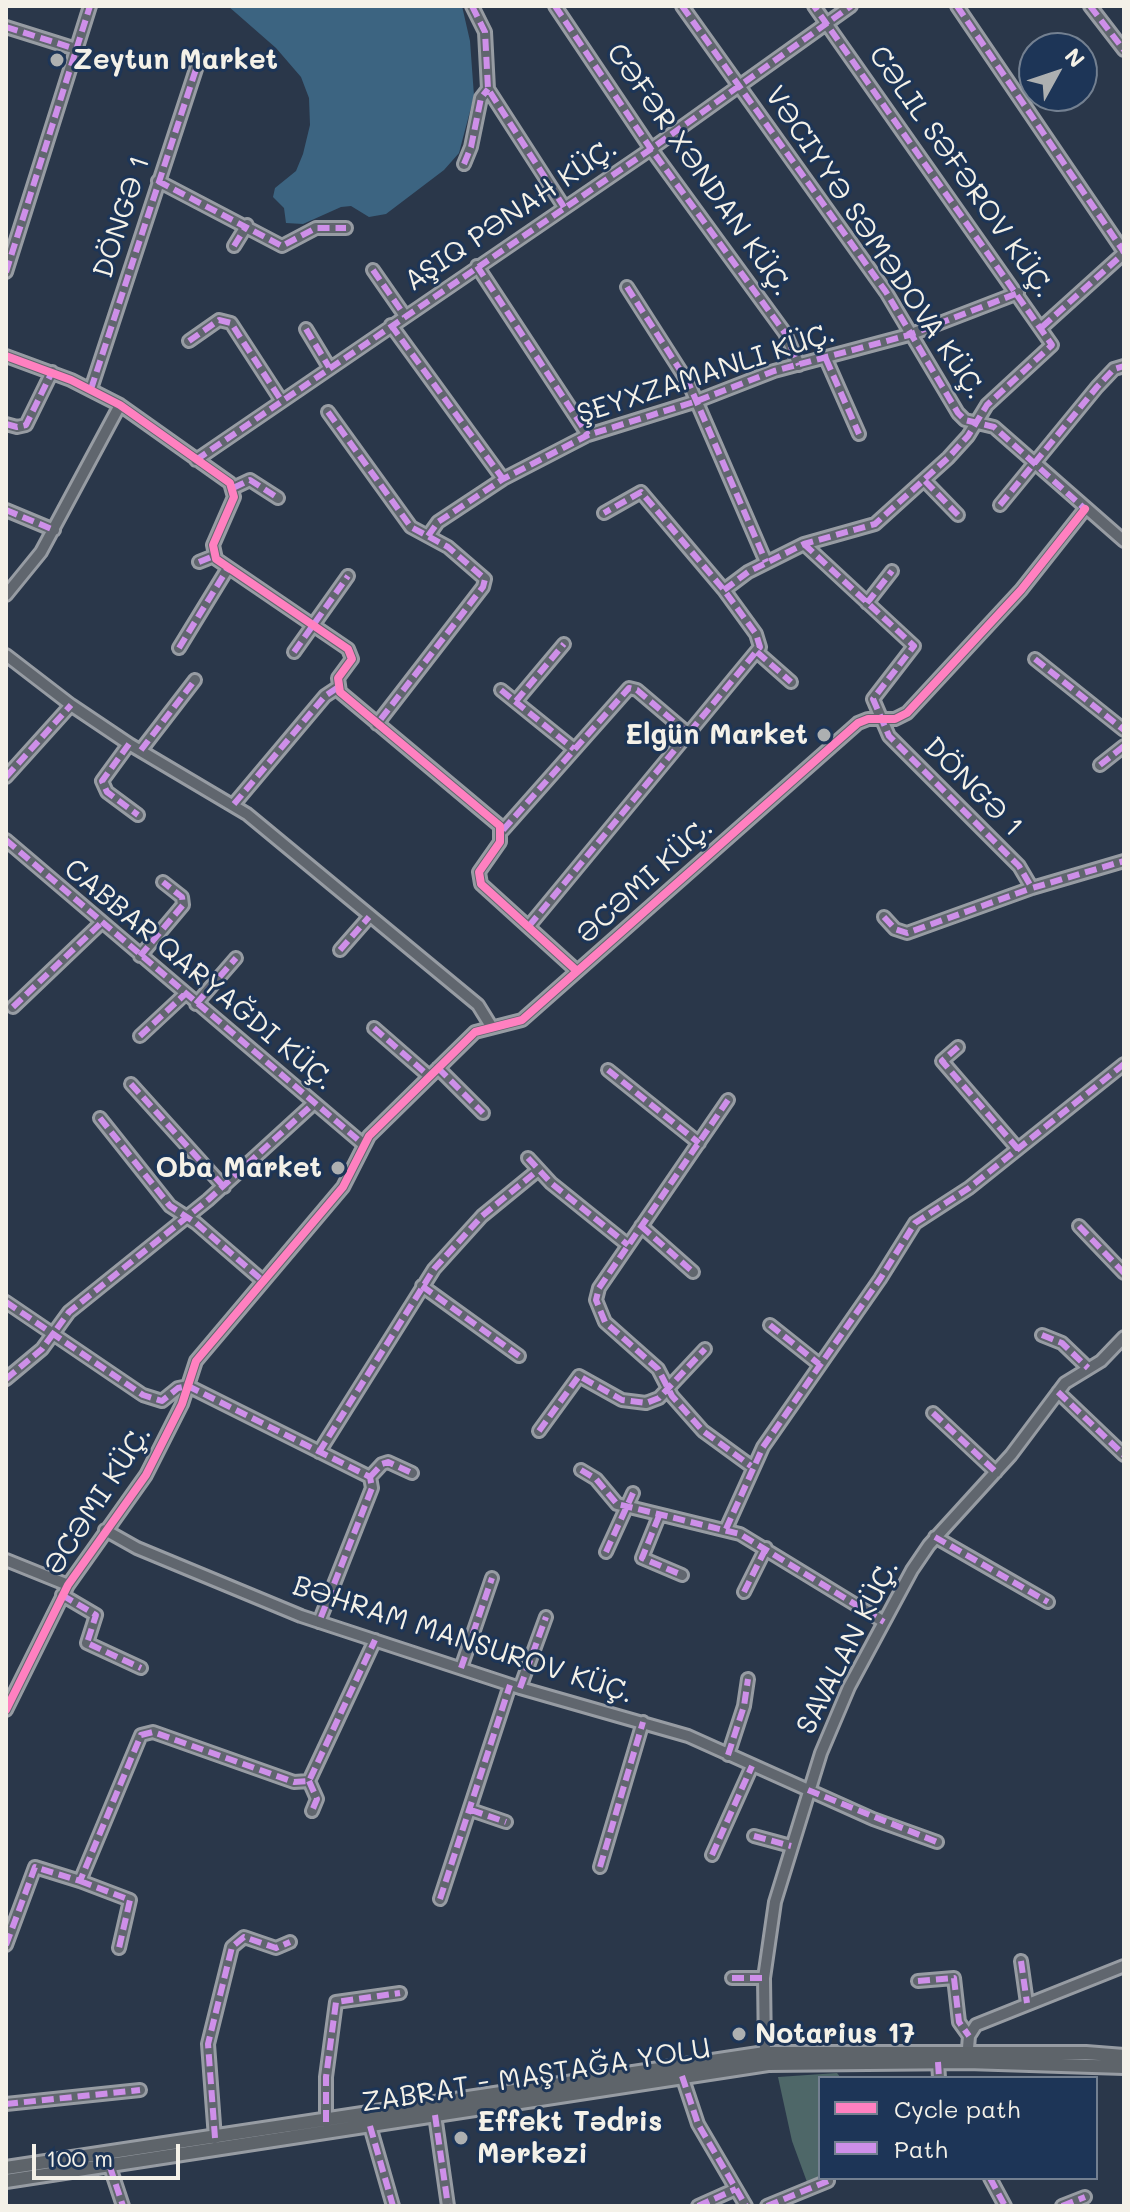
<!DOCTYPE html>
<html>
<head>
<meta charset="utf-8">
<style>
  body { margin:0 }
  #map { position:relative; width:1130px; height:2212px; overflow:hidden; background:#2a374a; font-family:Mali,sans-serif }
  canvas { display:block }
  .frame { position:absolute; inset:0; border:8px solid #f4f1e8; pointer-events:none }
  .legend { position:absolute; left:818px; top:2076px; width:280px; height:104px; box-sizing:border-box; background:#1d3557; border:2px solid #738091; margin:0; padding:10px 14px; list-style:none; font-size:24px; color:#f4f1e8 }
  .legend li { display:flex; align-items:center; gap:16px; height:40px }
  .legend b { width:40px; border:2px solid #738091 }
  .north { position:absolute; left:1018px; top:32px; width:80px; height:80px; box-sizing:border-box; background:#1d3557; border:2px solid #738091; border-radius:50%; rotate:50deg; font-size:22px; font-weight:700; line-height:32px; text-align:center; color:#f4f1e8 }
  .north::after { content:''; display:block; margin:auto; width:28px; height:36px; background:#adb0b1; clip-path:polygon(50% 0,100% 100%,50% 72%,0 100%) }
  .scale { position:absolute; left:32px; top:2144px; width:148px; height:36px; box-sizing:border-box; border:4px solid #f4f1e8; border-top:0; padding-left:10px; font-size:24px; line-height:28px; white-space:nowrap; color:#f4f1e8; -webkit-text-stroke:6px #1d3557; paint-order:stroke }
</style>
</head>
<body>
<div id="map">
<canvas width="1130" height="2212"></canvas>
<div class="frame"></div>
<ul class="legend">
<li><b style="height:10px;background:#ff80c0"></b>Cycle path</li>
<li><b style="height:10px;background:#ce8fe9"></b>Path</li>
</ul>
<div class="north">N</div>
<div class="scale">100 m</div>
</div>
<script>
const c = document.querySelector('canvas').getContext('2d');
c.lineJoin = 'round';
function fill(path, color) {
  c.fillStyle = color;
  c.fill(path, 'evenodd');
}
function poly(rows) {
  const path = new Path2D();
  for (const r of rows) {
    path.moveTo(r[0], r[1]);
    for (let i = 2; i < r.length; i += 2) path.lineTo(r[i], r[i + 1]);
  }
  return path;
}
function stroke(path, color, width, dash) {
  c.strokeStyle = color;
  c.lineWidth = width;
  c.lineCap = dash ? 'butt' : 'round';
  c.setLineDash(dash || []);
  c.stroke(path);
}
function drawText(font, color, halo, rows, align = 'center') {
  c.font = font + ' Mali,sans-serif';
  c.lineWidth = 6;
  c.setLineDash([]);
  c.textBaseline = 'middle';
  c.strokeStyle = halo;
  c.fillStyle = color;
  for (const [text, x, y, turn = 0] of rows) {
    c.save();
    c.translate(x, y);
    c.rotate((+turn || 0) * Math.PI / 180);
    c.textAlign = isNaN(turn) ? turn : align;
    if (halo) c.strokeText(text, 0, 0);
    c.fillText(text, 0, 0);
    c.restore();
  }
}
const green = poly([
  [837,2073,841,2078,820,2078,820,2177,807,2182,792,2141,778,2077]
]);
const water = poly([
  [228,6,462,6,470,41,474,96,459,153,444,170,386,214,369,217,351,206,341,207,303,224,286,223,284,208,273,197,275,188,296,171,303,154,310,125,309,98,301,77,276,48]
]);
const minor = poly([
  [472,6,485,32,488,89,564,207],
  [555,6,651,149,785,333,799,365],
  [682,6,886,292,958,413,965,420,994,427,1124,541],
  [957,6,1124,252],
  [1090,6,1124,50],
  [6,27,76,49],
  [464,164,471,147,481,98,488,89],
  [158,181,282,246,316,228,346,228],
  [234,246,247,225],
  [477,266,588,435],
  [373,270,405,316],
  [6,272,90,6],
  [627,287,689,384,766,562],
  [391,325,503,479],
  [1042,327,1124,253],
  [306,329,329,367],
  [189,341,219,320,231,323,281,400],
  [6,356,71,380,120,405,230,483,234,497,213,545,216,559,348,649,352,659,338,678,340,692,500,826,500,842,479,872,481,884,577,971],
  [826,359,859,434],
  [91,389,199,60],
  [328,412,411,527,448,547,485,579,483,587,377,724],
  [6,424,17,427,26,425,52,372],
  [196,460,651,149,851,6],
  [925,481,958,515],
  [233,488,250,480,278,498],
  [1000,505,1097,387,1114,369,1124,366],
  [6,510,54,530],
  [428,536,438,522,503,479,588,435,697,401,774,371,909,335,1018,293],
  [804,544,914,646,873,699,889,736,1019,866,1032,888,1124,861],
  [199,562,214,556],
  [724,590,748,572,804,544,875,524,948,458,968,436,987,405,1052,345,814,6],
  [6,595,41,552,120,405],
  [867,603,892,571],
  [179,648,228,568],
  [294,652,348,576],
  [757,652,791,682],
  [6,655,71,705,129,744,247,814,478,1005,491,1026],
  [1035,659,1124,730],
  [501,690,574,749],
  [516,701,564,644],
  [129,744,102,781,107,792,138,815],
  [141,750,195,680],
  [1100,765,1124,746],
  [6,777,71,705],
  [234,804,325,696,337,688],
  [503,830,629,688,637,690,690,735],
  [6,840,363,1144],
  [884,917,895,929,907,933,1032,888],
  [529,926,760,647,756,634,724,590,641,492,604,513],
  [340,950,369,917],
  [140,956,183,905,182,897,163,882],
  [196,1004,236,958],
  [13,1007,100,924],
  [374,1028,429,1076],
  [140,1036,184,995],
  [958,1047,942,1061,1018,1149],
  [438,1068,483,1113],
  [608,1070,699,1143],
  [131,1084,224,1187],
  [728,1100,599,1288,596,1300,605,1322,658,1369,672,1396,703,1431,751,1466],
  [100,1118,170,1206,196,1223,263,1281],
  [528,1158,551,1183,628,1245],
  [641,1226,693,1272],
  [1079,1226,1124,1273],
  [422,1286,519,1356],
  [6,1302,143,1395,162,1401,178,1388,188,1386,370,1477,372,1488,319,1622],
  [770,1325,819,1364],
  [1042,1335,1062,1343,1088,1368],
  [6,1379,42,1349,69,1312,208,1200,313,1104],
  [1058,1392,1124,1455],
  [933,1413,996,1472],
  [539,1431,579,1376,622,1400,646,1403,659,1398,705,1349],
  [319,1452,434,1269,482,1216,537,1171],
  [581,1470,596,1479,617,1504,740,1534,884,1622],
  [370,1477,382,1464,388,1462,412,1473],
  [659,1516,642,1558,682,1575],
  [726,1529,763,1447,880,1279,915,1223,969,1188,1124,1064],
  [105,1530,137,1548,301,1616,520,1688,688,1736,873,1819,937,1842],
  [935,1537,1048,1602],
  [606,1552,633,1493],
  [6,1560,68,1585],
  [744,1592,766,1548],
  [62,1595,96,1615,87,1643,141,1668],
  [461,1668,492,1578],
  [520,1688,546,1617],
  [6,1710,68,1585,146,1475,182,1404,196,1361,343,1187,369,1136,475,1032,522,1020,858,723,868,719,895,719,907,713,1021,590,1085,509],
  [728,1755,744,1706,748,1679],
  [309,1781,317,1799,312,1811],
  [471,1810,506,1822],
  [754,1836,791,1846],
  [712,1855,752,1766],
  [600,1867,643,1722],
  [80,1881,130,1900,119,1948],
  [440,1899,510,1685],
  [6,1945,35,1867,80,1881,141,1735,153,1732,294,1782,309,1781,375,1640],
  [1021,1961,1027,2003],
  [732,1978,764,1978],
  [918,1981,954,1978,959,2022,969,2036],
  [765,2053,764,1978,775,1902,821,1753,849,1687,912,1570,929,1545,1011,1455,1065,1383,1101,1361,1124,1337],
  [967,2060,969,2036,976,2025,1124,1966],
  [938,2062,939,2078],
  [682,2076,698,2124,746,2206],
  [6,2104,140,2090],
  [435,2115,448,2206],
  [326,2122,326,2077,336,2002,400,1993],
  [370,2126,393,2206],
  [215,2138,208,2044,232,1947,244,1937,276,1948,290,1942],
  [110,2167,123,2206],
  [990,2178,1005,2206],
  [698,2206,736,2189],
  [767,2206,828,2181],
  [1062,2206,1085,2197]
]);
const major = poly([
  [6,2168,765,2053,1086,2053,1124,2056],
  [6,2181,768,2064,967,2062,1124,2067]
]);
const quiet = poly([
  [472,6,485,32,488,89,564,207],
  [555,6,651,149,785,333,799,365],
  [682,6,886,292,958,413,965,420,994,427,1085,509],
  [957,6,1124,252],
  [1090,6,1124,50],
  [6,27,76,49],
  [464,164,471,147,481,98,488,89],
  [158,181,282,246,316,228,346,228],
  [234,246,247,225],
  [477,266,588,435],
  [373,270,405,316],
  [6,272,90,6],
  [627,287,689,384,766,562],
  [391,325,503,479],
  [1042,327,1124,253],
  [306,329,329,367],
  [189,341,219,320,231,323,281,400],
  [826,359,859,434],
  [91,389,199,60],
  [328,412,411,527,448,547,485,579,483,587,377,724],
  [6,424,17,427,26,425,52,372],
  [196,460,651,149,851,6],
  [925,481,958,515],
  [233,488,250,480,278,498],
  [1000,505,1097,387,1114,369,1124,366],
  [6,510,54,530],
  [428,536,438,522,503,479,588,435,697,401,774,371,909,335,1018,293],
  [804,544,914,646,873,699,889,736,1019,866,1032,888,1124,861],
  [199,562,214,556],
  [724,590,748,572,804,544,875,524,948,458,968,436,987,405,1052,345,814,6],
  [867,603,892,571],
  [179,648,228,568],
  [294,652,348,576],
  [757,652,791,682],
  [1035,659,1124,730],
  [501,690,574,749],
  [516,701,564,644],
  [129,744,102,781,107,792,138,815],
  [141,750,195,680],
  [1100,765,1124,746],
  [6,777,71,705],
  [234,804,325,696,337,688],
  [503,830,629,688,637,690,690,735],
  [6,840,363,1144],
  [884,917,895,929,907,933,1032,888],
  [529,926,760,647,756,634,724,590,641,492,604,513],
  [340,950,369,917],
  [140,956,183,905,182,897,163,882],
  [196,1004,236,958],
  [13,1007,100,924],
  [374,1028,429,1076],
  [140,1036,184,995],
  [958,1047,942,1061,1018,1149],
  [438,1068,483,1113],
  [608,1070,699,1143],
  [131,1084,224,1187],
  [728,1100,599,1288,596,1300,605,1322,658,1369,672,1396,703,1431,751,1466],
  [100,1118,170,1206,196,1223,263,1281],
  [528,1158,551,1183,628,1245],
  [641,1226,693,1272],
  [1079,1226,1124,1273],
  [422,1286,519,1356],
  [6,1302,143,1395,162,1401,178,1388,188,1386,370,1477,372,1488,319,1622],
  [770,1325,819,1364],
  [1042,1335,1062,1343,1088,1368],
  [6,1379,42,1349,69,1312,208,1200,313,1104],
  [1058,1392,1124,1455],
  [933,1413,996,1472],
  [539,1431,579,1376,622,1400,646,1403,659,1398,705,1349],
  [319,1452,434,1269,482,1216,537,1171],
  [581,1470,596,1479,617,1504,740,1534,884,1622],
  [370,1477,382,1464,388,1462,412,1473],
  [659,1516,642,1558,682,1575],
  [726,1529,763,1447,880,1279,915,1223,969,1188,1124,1064],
  [935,1537,1048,1602],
  [606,1552,633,1493],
  [744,1592,766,1548],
  [62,1595,96,1615,87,1643,141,1668],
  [461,1668,492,1578],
  [520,1688,546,1617],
  [728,1755,744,1706,748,1679],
  [309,1781,317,1799,312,1811],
  [808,1790,937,1842],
  [471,1810,506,1822],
  [754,1836,791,1846],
  [712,1855,752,1766],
  [600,1867,643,1722],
  [80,1881,130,1900,119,1948],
  [440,1899,510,1685],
  [6,1945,35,1867,80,1881,141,1735,153,1732,294,1782,309,1781,375,1640],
  [1021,1961,1027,2003],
  [732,1978,764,1978],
  [918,1981,954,1978,959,2022,969,2036],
  [938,2062,939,2078],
  [682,2076,698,2124,746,2206],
  [6,2104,140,2090],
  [435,2115,448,2206],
  [326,2122,326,2077,336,2002,400,1993],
  [370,2126,393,2206],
  [215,2138,208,2044,232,1947,244,1937,276,1948,290,1942],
  [110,2167,123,2206],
  [990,2178,1005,2206],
  [698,2206,736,2189],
  [767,2206,828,2181],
  [1062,2206,1085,2197]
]);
const cycleway = poly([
  [6,356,71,380,120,405,230,483,234,497,213,545,216,559,348,649,352,659,338,678,340,692,500,826,500,842,479,872,481,884,577,971],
  [6,1710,68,1585,146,1475,182,1404,196,1361,343,1187,369,1136,475,1032,522,1020,858,723,868,719,895,719,907,713,1021,590,1085,509]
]);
const markers = [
  [57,60,8,"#adb0b1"],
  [824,735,8,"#adb0b1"],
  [338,1168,8,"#adb0b1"],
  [739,2034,8,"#adb0b1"],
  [461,2138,8,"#adb0b1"]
];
const poiNames = [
  ["Zeytun Market",73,60],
  ["Elgün Market",808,735,"right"],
  ["Oba Market",322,1168,"right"],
  ["Notarius 17",755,2034],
  ["Effekt Tədris",477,2122],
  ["Mərkəzi",477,2154]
];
const streetNames = [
  ["CƏFƏR XƏNDAN KÜÇ.",699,170,55],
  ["CƏLIL SƏFƏROV KÜÇ.",961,172,55],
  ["AŞIQ PƏNAH KÜÇ.",511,215,-34],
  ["DÖNGƏ 1",122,217,-72],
  ["VƏCIYYƏ SƏMƏDOVA KÜÇ.",875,243,56],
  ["ŞEYXZAMANLI KÜÇ.",706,374,-18],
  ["DÖNGƏ 1",973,787,45],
  ["ƏCƏMI KÜÇ.",645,881,-42],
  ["CABBAR QARYAĞDI KÜÇ.",199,975,40],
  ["ƏCƏMI KÜÇ.",98,1500,-57],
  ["BƏHRAM MANSUROV KÜÇ.",463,1640,18],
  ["SAVALAN KÜÇ.",848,1647,-63],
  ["ZABRAT - MAŞTAĞA YOLU",536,2076,-9]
];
fill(green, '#4e6768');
fill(water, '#3c6481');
stroke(minor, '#979ca3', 16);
stroke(major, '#979ca3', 18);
stroke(minor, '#60666e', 10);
stroke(major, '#5e646a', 12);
stroke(quiet, '#ce8fe9', 6, [12, 6]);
stroke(cycleway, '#ff80c0', 8);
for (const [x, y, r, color] of markers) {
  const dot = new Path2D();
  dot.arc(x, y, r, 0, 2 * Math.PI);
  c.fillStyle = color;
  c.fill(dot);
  stroke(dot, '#1d3557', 3);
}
drawText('bold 28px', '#f4f1e8', '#1d3557', poiNames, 'left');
drawText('28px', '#f4f1e8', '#1d3557', streetNames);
</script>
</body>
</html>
